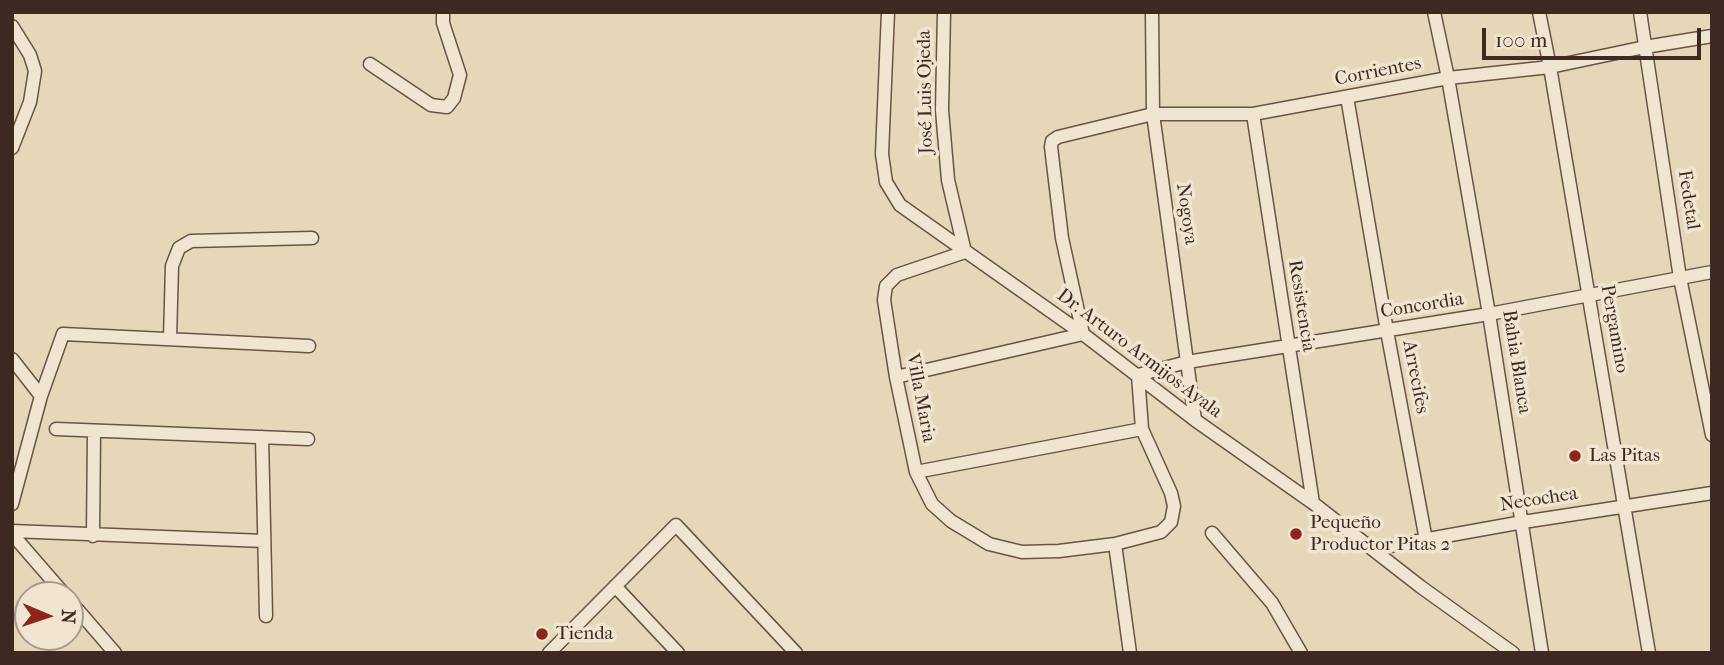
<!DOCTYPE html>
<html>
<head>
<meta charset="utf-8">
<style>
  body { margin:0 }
  #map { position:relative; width:1724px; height:665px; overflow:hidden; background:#e6d7b8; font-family:"IM FELL French Canon",serif }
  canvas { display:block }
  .frame { position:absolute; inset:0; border:14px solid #3e2921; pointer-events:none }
  .north { position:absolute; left:14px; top:581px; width:70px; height:70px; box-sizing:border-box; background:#efe5d1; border:2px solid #a89a8b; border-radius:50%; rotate:92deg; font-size:19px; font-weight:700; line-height:28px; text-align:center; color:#3e2921 }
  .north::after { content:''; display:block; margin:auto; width:24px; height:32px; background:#8f2418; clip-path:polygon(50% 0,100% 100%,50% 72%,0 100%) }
  .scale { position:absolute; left:1482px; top:28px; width:219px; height:32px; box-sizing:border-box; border:4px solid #3e2921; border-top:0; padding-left:9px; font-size:21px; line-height:24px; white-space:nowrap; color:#3e2921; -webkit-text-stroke:5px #efe5d1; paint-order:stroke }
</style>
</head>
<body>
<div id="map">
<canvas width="1724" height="665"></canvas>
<div class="frame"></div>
<div class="north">N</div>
<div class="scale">100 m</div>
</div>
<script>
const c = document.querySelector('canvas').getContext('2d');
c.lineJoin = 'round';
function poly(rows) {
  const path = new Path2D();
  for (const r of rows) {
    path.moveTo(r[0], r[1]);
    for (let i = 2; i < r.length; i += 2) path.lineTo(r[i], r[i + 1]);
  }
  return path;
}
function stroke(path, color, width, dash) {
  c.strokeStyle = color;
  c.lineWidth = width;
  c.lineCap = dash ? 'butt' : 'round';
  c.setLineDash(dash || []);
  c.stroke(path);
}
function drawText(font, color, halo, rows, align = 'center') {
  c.font = font + ' "IM FELL French Canon",serif';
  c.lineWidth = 7;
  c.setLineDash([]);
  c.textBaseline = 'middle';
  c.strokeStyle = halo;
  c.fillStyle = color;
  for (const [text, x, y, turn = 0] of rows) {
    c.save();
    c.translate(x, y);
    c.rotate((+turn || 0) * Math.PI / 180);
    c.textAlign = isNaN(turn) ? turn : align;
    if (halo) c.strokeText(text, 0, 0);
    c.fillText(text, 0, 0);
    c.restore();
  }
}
const minor = poly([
  [888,12,882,154,886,182,900,205,1083,334,1195,420,1313,503,1421,587,1513,653],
  [944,12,942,110,948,180,965,252,897,275,886,286,884,300,896,377,916,472,932,504,951,521,989,544,1022,552,1059,551,1115,544,1161,532,1171,522,1174,506,1171,493,1142,429,1138,375,1187,362,1489,314,1712,272],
  [1152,12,1153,114,1195,420],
  [1434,12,1448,78,1489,314,1542,653],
  [1539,12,1550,67,1649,653],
  [1640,12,1680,278,1712,435],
  [12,26,30,55,35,71,30,102,12,148],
  [370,64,431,105,447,107,454,98,460,75,443,23,443,12],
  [1347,97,1387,331,1426,540],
  [1253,114,1313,503],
  [170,338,172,266,179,248,191,241,312,238],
  [12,359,41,396],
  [896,377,1083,334,1062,238,1051,147,1052,141,1058,137,1153,114,1253,114,1448,78,1550,67,1645,47,1712,36],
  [56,429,308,439],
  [262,437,266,616],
  [916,472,1142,429],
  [12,504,41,396,63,334,309,346],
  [12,531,264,541],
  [1212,533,1272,603,1301,653],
  [12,534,65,595],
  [93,536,94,431],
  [1115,544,1130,653],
  [1373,549,1523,522,1712,493],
  [615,586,678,653],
  [70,601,115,653],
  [549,653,676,525,796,653]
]);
const markers = [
  [1575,456,7,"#8f2418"],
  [1296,534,7,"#8f2418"],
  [542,634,7,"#8f2418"]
];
const streetNames = [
  ["Corrientes",1378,72,-11],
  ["José Luis Ojeda",926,92,-91],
  ["Fedetal",1688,200,81],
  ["Nogoya",1186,214,82],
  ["Resistencia",1301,306,81],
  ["Concordia",1422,306,-9],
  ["Pergamino",1614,329,80],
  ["Dr. Arturo Armijos Ayala",1139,354,37],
  ["Bahia Blanca",1516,362,81],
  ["Arrecifes",1415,377,79],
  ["Villa Maria",920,398,79],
  ["Necochea",1539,500,-9]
];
const poiNames = [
  ["Las Pitas",1589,456],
  ["Pequeño",1310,523],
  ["Productor Pitas 2",1310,545],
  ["Tienda",556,634]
];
stroke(minor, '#685447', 15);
stroke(minor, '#efe5d1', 12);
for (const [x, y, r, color] of markers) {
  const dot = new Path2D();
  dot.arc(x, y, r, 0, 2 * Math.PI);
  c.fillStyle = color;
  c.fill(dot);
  stroke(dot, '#efe5d1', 2.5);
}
drawText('19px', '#3e2921', '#efe5d1', streetNames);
drawText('19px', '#3e2921', '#efe5d1', poiNames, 'left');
</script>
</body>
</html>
